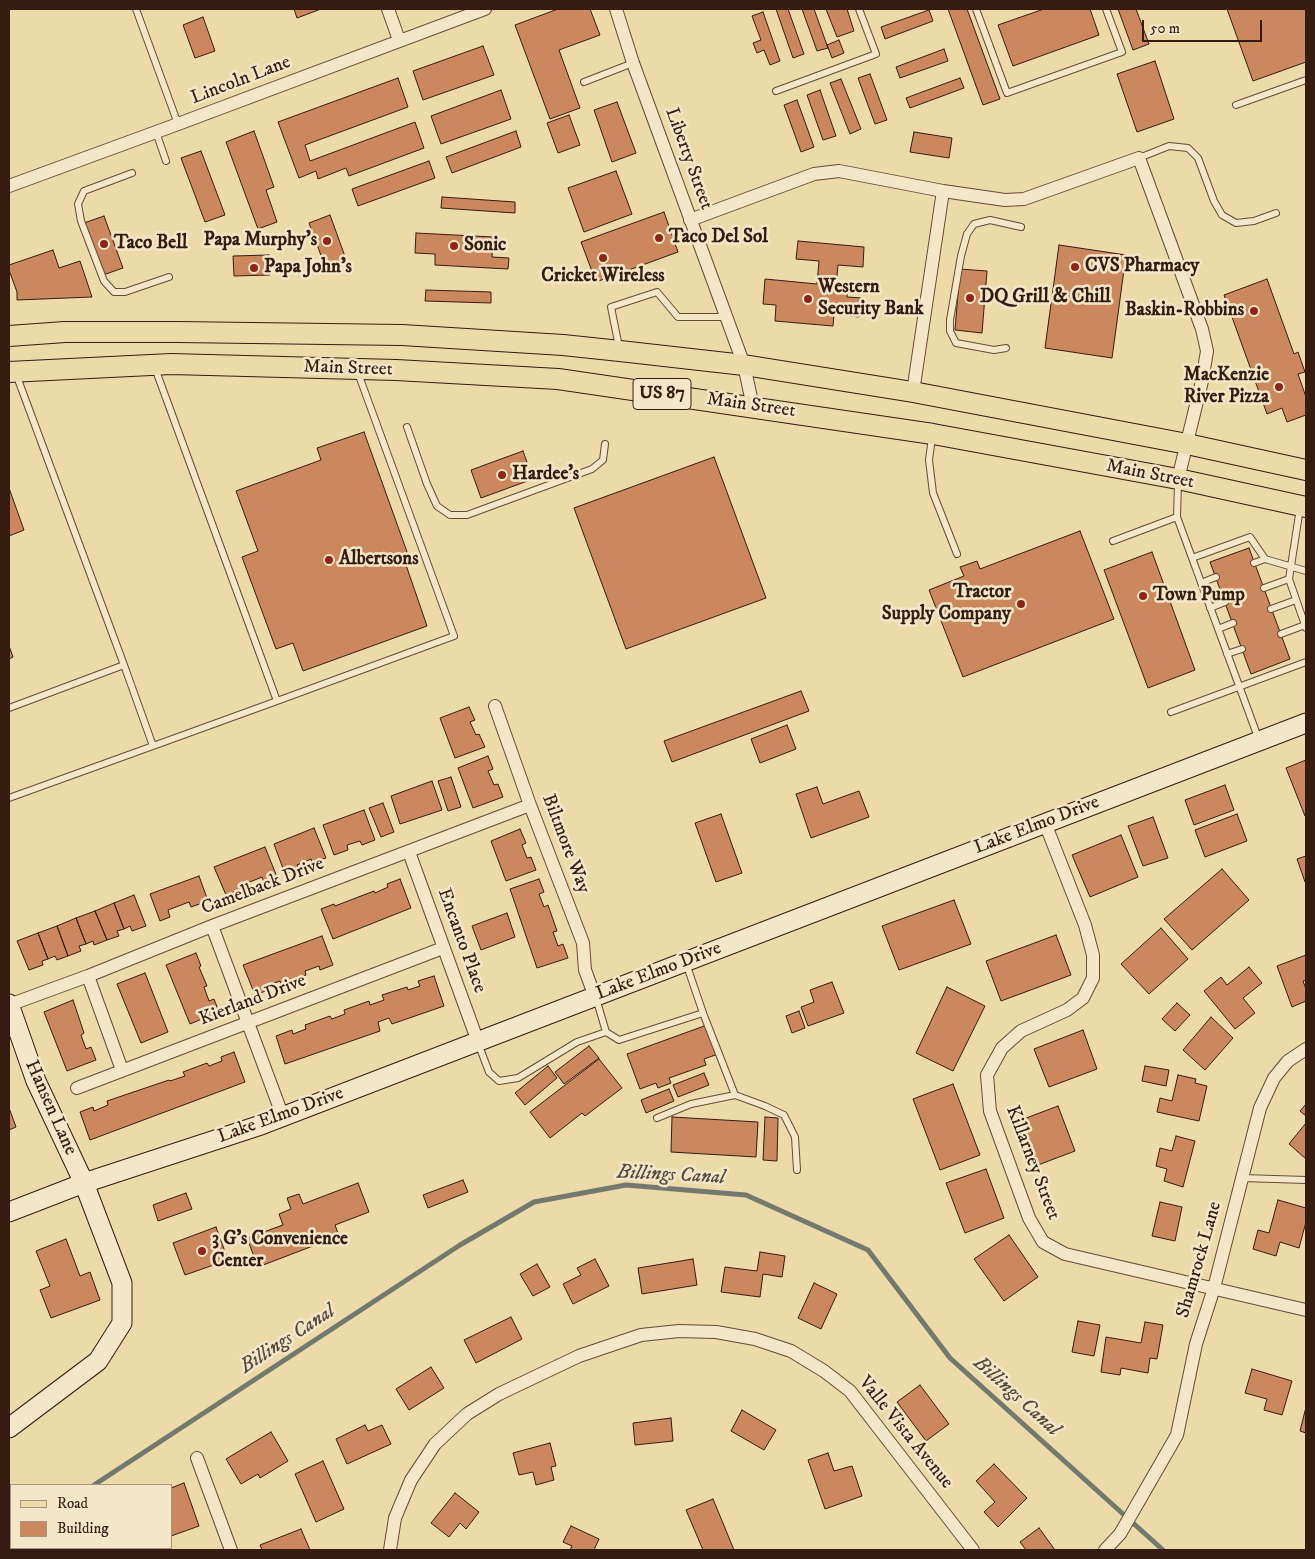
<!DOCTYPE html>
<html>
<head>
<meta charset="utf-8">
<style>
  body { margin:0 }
  #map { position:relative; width:1315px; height:1559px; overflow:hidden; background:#ecdaa9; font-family:"IM FELL DW Pica",serif }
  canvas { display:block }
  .frame { position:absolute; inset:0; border:10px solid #361b11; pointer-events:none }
  .legend { position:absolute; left:10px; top:1484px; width:162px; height:65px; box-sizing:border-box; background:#f3e7c7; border:1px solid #a7957e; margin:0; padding:6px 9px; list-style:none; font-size:15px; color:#361b11 }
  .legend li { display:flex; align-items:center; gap:10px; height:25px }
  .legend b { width:25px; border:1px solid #a7957e }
  .scale { position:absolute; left:1142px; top:20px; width:120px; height:22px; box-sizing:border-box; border:2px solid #361b11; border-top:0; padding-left:6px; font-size:15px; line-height:18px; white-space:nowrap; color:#361b11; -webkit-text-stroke:4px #f3e7c7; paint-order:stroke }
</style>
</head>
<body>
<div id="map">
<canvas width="1315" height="1559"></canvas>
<div class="frame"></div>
<ul class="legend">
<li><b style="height:6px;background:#ecdaa9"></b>Road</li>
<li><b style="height:14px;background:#cb885e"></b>Building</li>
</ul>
<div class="scale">50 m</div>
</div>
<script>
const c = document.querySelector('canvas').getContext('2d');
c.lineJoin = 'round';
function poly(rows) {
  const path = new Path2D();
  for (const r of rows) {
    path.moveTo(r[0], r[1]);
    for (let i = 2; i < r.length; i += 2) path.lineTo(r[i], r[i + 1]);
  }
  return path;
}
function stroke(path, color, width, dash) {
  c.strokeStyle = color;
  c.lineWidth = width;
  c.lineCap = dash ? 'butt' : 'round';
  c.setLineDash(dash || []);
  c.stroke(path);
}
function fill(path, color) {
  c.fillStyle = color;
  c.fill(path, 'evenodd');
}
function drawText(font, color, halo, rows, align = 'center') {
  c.font = font + ' "IM FELL DW Pica",serif';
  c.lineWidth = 5;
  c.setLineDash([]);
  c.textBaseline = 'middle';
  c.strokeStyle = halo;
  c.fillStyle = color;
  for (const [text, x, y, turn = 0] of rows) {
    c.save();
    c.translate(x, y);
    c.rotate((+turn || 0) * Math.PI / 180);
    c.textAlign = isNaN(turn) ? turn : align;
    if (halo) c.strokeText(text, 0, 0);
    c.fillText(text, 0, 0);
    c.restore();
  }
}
const stream = poly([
  [94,1485,460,1245,534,1202,626,1185,746,1195,868,1250,950,1358,1163,1550],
  [9,1541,11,1539]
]);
const building = poly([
  [294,9,321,9,297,18,294,9],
  [558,9,590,9,600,35,559,50,580,108,550,119,515,25,558,9],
  [776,9,788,9,804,54,793,58,776,9],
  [802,9,814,9,828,48,817,51,802,9],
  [826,9,847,9,854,31,837,37,826,9],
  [948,9,967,9,1000,99,983,105,948,9],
  [1044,9,1090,9,1099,35,1013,66,998,25,1044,9],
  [1118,9,1136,9,1149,44,1133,50,1118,9],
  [1227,9,1306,9,1306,62,1253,81,1227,9],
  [929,10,933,21,885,39,881,27,929,10],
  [763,12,780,61,770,65,764,50,757,53,753,43,761,40,752,16,763,12],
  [203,17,215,51,195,58,183,25,203,17],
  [839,40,844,53,832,58,827,45,839,40],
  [483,46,494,75,423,100,413,71,483,46],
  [944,49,948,61,900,78,896,67,944,49],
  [1155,61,1174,119,1137,132,1117,74,1155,61],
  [870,74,887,120,875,124,858,78,870,74],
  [398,78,408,107,305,145,310,161,415,122,424,148,349,176,346,168,318,179,316,171,299,178,278,122,398,78],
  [960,78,964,88,910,108,906,98,960,78],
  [841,79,861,129,850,134,830,83,841,79],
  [501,90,511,119,441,144,431,116,501,90],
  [820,90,836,136,823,140,807,95,820,90],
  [797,100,814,147,801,152,784,105,797,100],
  [617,102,636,153,612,162,594,110,617,102],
  [569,115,580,145,558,153,547,123,569,115],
  [254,131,274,187,266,190,277,222,258,229,226,142,254,131],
  [516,131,521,147,452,173,446,157,516,131],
  [914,132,952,138,949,158,910,152,914,132],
  [201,151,225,215,205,222,181,158,201,151],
  [429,161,435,178,358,206,352,189,429,161],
  [616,171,632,214,584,232,568,188,616,171],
  [442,197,515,202,515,213,441,208,442,197],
  [664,212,678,252,596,282,581,242,664,212],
  [330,215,347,262,326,269,309,223,330,215],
  [104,216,123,268,103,275,84,223,104,216],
  [416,233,493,237,492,257,509,258,508,269,435,265,435,254,415,253,416,233],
  [798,241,864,247,863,267,838,265,836,286,848,287,847,297,861,298,859,317,834,314,833,326,775,321,776,305,763,304,765,279,817,284,819,261,796,259,798,241],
  [1059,245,1126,255,1112,358,1045,348,1059,245],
  [53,250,59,268,80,261,92,297,17,300,17,292,9,270,9,265,53,250],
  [269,255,270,275,234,276,233,256,269,255],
  [960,269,987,271,982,333,955,330,960,269],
  [1267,279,1294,354,1298,352,1305,372,1298,374,1306,397,1306,415,1287,422,1282,408,1267,414,1224,295,1267,279],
  [426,290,491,292,491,303,425,301,426,290],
  [364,432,411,563,406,565,427,626,303,671,293,643,276,649,242,557,258,551,236,491,321,460,317,448,364,432],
  [523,451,533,479,481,498,471,470,523,451],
  [714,457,766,598,626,649,574,508,714,457],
  [9,488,24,530,9,536,9,488],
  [1080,531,1114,619,963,677,929,590,964,576,960,567,977,561,980,569,1080,531],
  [1249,548,1290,659,1251,674,1210,562,1249,548],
  [1152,552,1195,670,1148,688,1104,570,1152,552],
  [9,646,13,657,9,659,9,646],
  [801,691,809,711,672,762,664,741,801,691],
  [469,707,475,720,470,722,476,735,479,734,485,747,455,758,440,718,469,707],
  [787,725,796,749,760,763,751,739,787,725],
  [488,756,493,769,488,771,494,785,498,784,503,797,473,808,458,768,488,756],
  [1306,760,1306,816,1305,816,1286,768,1306,760],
  [451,777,461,807,448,811,438,781,451,777],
  [432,781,442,810,400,824,391,796,432,781],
  [1225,785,1234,810,1194,825,1185,800,1225,785],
  [817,787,823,804,859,791,869,817,811,838,796,794,817,787],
  [383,803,394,832,381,837,369,808,383,803],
  [364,810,375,840,362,845,360,841,347,845,348,850,334,855,323,825,364,810],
  [721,814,742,873,716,882,695,823,721,814],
  [1237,814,1247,841,1205,857,1195,830,1237,814],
  [1153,817,1168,858,1143,866,1128,826,1153,817],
  [314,828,326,858,312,863,311,859,297,865,299,869,285,874,274,844,314,828],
  [520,829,526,843,522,845,527,858,531,857,536,870,506,881,491,841,520,829],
  [1121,835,1138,877,1090,897,1072,855,1121,835],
  [265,847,277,877,264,882,262,877,245,884,246,887,226,895,214,867,265,847],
  [1306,856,1306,881,1305,882,1297,859,1306,856],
  [1222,869,1249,900,1192,950,1164,919,1222,869],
  [199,876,208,901,191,907,189,902,168,910,170,917,160,921,150,894,199,876],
  [400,879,411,908,333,939,321,909,334,904,335,906,374,891,375,893,388,887,387,884,400,879],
  [539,879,544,892,539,894,544,907,548,905,557,931,553,932,558,946,563,944,568,958,537,968,510,889,539,879],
  [134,895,146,926,132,931,130,926,124,929,114,903,134,895],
  [954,900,971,944,899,970,882,926,954,900],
  [114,903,124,929,117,931,119,936,107,940,95,911,114,903],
  [95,911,107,940,94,945,93,941,86,944,76,918,95,911],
  [507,913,515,937,481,950,472,926,507,913],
  [76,918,86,944,79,946,81,951,68,956,57,926,76,918],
  [57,926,68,956,57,960,55,956,48,959,38,933,57,926],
  [1161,928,1188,959,1149,994,1121,964,1161,928],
  [38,933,48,959,42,961,43,965,29,970,17,941,38,933],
  [1056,935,1071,975,1001,1001,986,961,1056,935],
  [322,936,333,965,320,970,319,966,305,971,306,975,281,985,280,981,266,986,268,990,255,995,243,965,322,936],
  [196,953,201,966,199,967,207,986,204,987,209,1001,214,999,219,1012,190,1024,166,965,196,953],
  [1306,955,1306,980,1303,981,1306,989,1306,1001,1292,1007,1277,966,1306,955],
  [1249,967,1262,983,1243,998,1255,1013,1235,1029,1204,991,1221,977,1227,985,1249,967],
  [145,973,168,1032,141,1043,117,984,145,973],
  [434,976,444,1006,392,1024,389,1018,378,1022,380,1031,285,1064,276,1036,292,1030,293,1034,306,1029,305,1025,330,1016,332,1019,345,1014,344,1010,369,1001,370,1005,384,1000,382,995,407,987,408,990,420,986,418,981,434,976],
  [832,982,844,1013,808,1026,801,1007,814,1002,810,990,832,982],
  [947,987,985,1006,953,1071,916,1053,947,987],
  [73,1000,84,1033,81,1035,86,1049,91,1047,96,1060,67,1071,44,1012,73,1000],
  [1177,1003,1190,1015,1175,1031,1162,1019,1177,1003],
  [799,1011,805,1028,792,1033,786,1016,799,1011],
  [1211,1017,1233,1038,1205,1070,1183,1050,1211,1017],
  [707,1025,718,1054,704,1059,706,1065,669,1078,671,1083,658,1088,656,1083,640,1089,627,1054,707,1025],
  [1083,1030,1097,1069,1049,1087,1034,1049,1083,1030],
  [589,1046,599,1058,564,1084,555,1072,589,1046],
  [234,1052,245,1082,90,1140,80,1112,93,1107,94,1111,108,1105,107,1101,169,1080,170,1081,185,1076,183,1072,207,1063,209,1066,222,1061,221,1057,234,1052],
  [599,1059,622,1088,585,1116,582,1113,550,1138,530,1112,599,1059],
  [548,1066,557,1078,525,1105,515,1093,548,1066],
  [1145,1066,1169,1070,1166,1086,1142,1081,1145,1066],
  [704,1073,709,1085,678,1097,673,1085,704,1073],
  [1178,1075,1196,1079,1195,1083,1207,1086,1199,1121,1157,1112,1160,1098,1172,1101,1178,1075],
  [953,1084,980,1155,940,1170,913,1099,953,1084],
  [669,1089,674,1101,646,1113,641,1100,669,1089],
  [1306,1104,1306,1116,1300,1111,1306,1104],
  [1058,1106,1075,1151,1038,1165,1021,1120,1058,1106],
  [9,1108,16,1127,9,1130,9,1108],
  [672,1117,758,1122,756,1157,671,1152,672,1117],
  [765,1117,778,1118,777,1161,763,1160,765,1117],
  [1306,1123,1306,1159,1289,1144,1306,1123],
  [1176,1136,1195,1141,1183,1187,1164,1181,1167,1169,1156,1166,1160,1148,1172,1151,1176,1136],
  [986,1169,1004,1218,965,1233,946,1183,986,1169],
  [463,1180,468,1192,428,1208,423,1195,463,1180],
  [358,1183,369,1212,335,1225,339,1236,258,1267,247,1238,283,1225,279,1214,291,1209,287,1198,299,1194,303,1204,358,1183],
  [186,1193,192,1209,158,1221,153,1205,186,1193],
  [1278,1200,1306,1208,1306,1222,1299,1248,1280,1242,1276,1256,1253,1249,1258,1230,1269,1233,1278,1200],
  [1160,1202,1182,1207,1175,1241,1152,1236,1160,1202],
  [216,1227,228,1260,185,1275,173,1243,216,1227],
  [1009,1235,1038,1277,1004,1301,974,1259,1009,1235],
  [66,1239,80,1276,90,1272,100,1300,51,1318,40,1290,50,1286,36,1251,66,1239],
  [760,1252,785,1256,782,1277,763,1274,760,1297,721,1292,725,1267,757,1271,760,1252],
  [595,1259,609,1286,573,1304,563,1284,581,1275,577,1268,595,1259],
  [693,1259,697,1285,642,1294,638,1268,693,1259],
  [537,1264,550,1287,533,1296,520,1274,537,1264],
  [814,1283,837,1294,821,1329,798,1318,814,1283],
  [511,1317,522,1339,476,1363,464,1340,511,1317],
  [1078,1321,1100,1325,1094,1356,1072,1352,1078,1321],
  [1145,1322,1163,1325,1157,1359,1150,1358,1148,1373,1121,1368,1120,1375,1101,1372,1106,1337,1141,1343,1145,1322],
  [431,1367,444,1388,409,1410,396,1389,431,1367],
  [1252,1369,1292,1381,1282,1415,1264,1410,1267,1399,1245,1393,1252,1369],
  [920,1385,949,1424,926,1441,897,1402,920,1385],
  [1306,1407,1306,1433,1300,1431,1306,1407],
  [742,1410,776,1430,764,1450,731,1431,742,1410],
  [671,1418,673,1441,635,1445,633,1423,671,1418],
  [365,1425,368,1431,382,1425,391,1444,347,1464,336,1439,365,1425],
  [271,1432,288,1461,260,1478,258,1474,241,1484,226,1459,271,1432],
  [550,1443,556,1466,551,1467,554,1480,536,1485,533,1472,519,1475,513,1453,550,1443],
  [828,1453,834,1471,852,1466,862,1496,825,1509,808,1460,828,1453],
  [323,1461,344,1509,316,1522,295,1474,323,1461],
  [994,1464,1027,1498,998,1527,984,1512,995,1502,976,1481,994,1464],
  [184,1483,199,1526,171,1536,171,1488,184,1483],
  [455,1493,479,1512,466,1529,460,1523,449,1537,431,1523,455,1493],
  [713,1499,734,1550,703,1550,686,1510,713,1499],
  [571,1526,599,1539,594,1550,570,1550,572,1546,563,1542,571,1526],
  [1039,1528,1055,1550,1026,1550,1020,1542,1039,1528],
  [301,1529,310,1550,262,1550,260,1545,301,1529],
  [75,1548,123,1548,123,1550,76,1550,75,1548],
  [131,1548,162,1548,155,1550,132,1550,131,1548]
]);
const lane = poly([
  [136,9,178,124],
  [976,9,1007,93,1122,52,1106,9],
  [584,82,633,63],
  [776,91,876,54,859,9],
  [1236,105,1306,80],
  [156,132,166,161],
  [1139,158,1169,146,1188,148,1198,158,1214,201,1222,215,1236,223,1254,221,1276,213],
  [132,173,84,191,78,204,81,221,104,281,114,292,125,292,169,277],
  [619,347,611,307,657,292,678,317,726,317],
  [1006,348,994,350,956,343,950,331,950,320,961,256,967,234,974,224,990,220,1021,227],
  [407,427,427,484,437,506,450,515,467,515,592,469,603,460,605,444],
  [932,437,929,460,933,493,957,554],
  [1178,482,1177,517,1259,740],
  [1300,508,1289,579,1306,628],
  [1113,541,1177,517],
  [1192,558,1250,537,1265,559,1306,571],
  [1254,563,1265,559],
  [1201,583,1216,577],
  [1264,588,1289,579],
  [1210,608,1225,602],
  [1271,609,1296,600],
  [1218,629,1233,623],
  [1281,634,1305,625],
  [1227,654,1242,649],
  [124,665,153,746,277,701,155,368],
  [277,701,454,636,358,373],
  [9,708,124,665,16,374],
  [1171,712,1306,662],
  [9,798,153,746],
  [686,963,703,1013,735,1095],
  [596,998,606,1032,619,1040,703,1013],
  [478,1043,489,1072,499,1081,518,1078,577,1042,606,1032],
  [657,1118,691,1104,735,1095,765,1106,784,1115,795,1137,797,1170],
  [1242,1178,1306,1180]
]);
const street = poly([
  [388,9,399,40],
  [616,9,633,63,744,365,753,407],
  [9,186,178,124,485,9],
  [690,220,814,174,839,171,943,191,1005,200,1024,199,1139,158,1202,329,1207,351,1202,381,1178,479],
  [913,392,943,191],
  [495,706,530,805,583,943,585,970,595,997],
  [1045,823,1085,925,1093,955,1093,978,1083,998,1067,1010,1021,1031,1002,1048,987,1075,990,1111,1029,1218,1043,1242,1065,1254,1306,1310],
  [409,852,478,1042],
  [212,926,283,1117],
  [88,976,122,1070],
  [9,1005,88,976,212,926,530,805],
  [77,1088,443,948],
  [197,1458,231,1550],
  [390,1550,395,1518,411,1480,435,1444,467,1414,499,1394,579,1356,641,1335,679,1331,716,1332,755,1339,791,1351,824,1371,850,1391,973,1550],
  [1105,1550,1120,1534,1177,1435,1196,1344,1214,1288,1260,1108,1274,1078,1288,1061,1306,1049]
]);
const secondary = poly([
  [9,1004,36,1081,84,1183,122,1283,122,1323,98,1361,9,1428],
  [9,1212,84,1183,261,1125,1306,723]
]);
const primary = poly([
  [9,336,65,332,177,332,402,335,563,345,620,351,744,365,913,392,1187,444,1306,470],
  [9,372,171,364,396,370,558,379,933,434,1178,479,1306,507]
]);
const markers = [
  [659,238,5,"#8f2418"],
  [327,241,5,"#8f2418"],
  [104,244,5,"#8f2418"],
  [454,246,5,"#8f2418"],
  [603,258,5,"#8f2418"],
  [1075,267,5,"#8f2418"],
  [254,268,5,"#8f2418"],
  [970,298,5,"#8f2418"],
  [808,299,5,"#8f2418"],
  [1254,311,5,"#8f2418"],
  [1279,387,5,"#8f2418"],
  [502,475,5,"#8f2418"],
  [329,560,5,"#8f2418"],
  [1143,596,5,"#8f2418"],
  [1021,604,5,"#8f2418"],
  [202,1251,5,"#8f2418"]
];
const shields = [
  [662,394,58]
];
const shieldNames = [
  ["US 87",662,394]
];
const streetNames = [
  ["Lincoln Lane",241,81,-21],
  ["Liberty Street",688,159,70],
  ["Main Street",348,369,2],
  ["Main Street",751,406,8],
  ["Main Street",1150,475,11],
  ["Lake Elmo Drive",1037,826,-21],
  ["Biltmore Way",565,844,69],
  ["Camelback Drive",263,887,-21],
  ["Encanto Place",461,941,70],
  ["Lake Elmo Drive",659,972,-21],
  ["Kierland Drive",253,1001,-21],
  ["Hansen Lane",50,1108,66],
  ["Lake Elmo Drive",281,1116,-20],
  ["Killarney Street",1032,1163,69],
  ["Shamrock Lane",1200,1260,-74],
  ["Valle Vista Avenue",905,1433,51]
];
const poiNames = [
  ["Taco Del Sol",669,238],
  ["Papa Murphy's",317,241,"right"],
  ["Taco Bell",114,244],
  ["Sonic",464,246],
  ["CVS Pharmacy",1085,267],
  ["Papa John's",264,268],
  ["Cricket Wireless",603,277,"center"],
  ["Western",818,288],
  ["Security Bank",818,310],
  ["DQ Grill & Chill",980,298],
  ["Baskin-Robbins",1244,311,"right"],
  ["MacKenzie",1269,376,"right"],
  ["River Pizza",1269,398,"right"],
  ["Hardee's",512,475],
  ["Albertsons",339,560],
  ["Tractor",1011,593,"right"],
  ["Supply Company",1011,615,"right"],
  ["Town Pump",1153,596],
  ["3 G's Convenience",212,1240],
  ["Center",212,1262]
];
const waterNames = [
  ["Billings Canal",671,1176,3],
  ["Billings Canal",288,1340,-33],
  ["Billings Canal",1016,1397,42]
];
stroke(stream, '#717a6d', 5);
fill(building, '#cb885e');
stroke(building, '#361b11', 1);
stroke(lane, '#644b37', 8);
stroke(street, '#644b37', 14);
stroke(secondary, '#361b11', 21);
stroke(primary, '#361b11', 22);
stroke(lane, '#f3e7c7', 6);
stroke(street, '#f3e7c7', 12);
stroke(secondary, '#f3e7c7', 19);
stroke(primary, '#ecdaa9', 20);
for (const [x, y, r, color] of markers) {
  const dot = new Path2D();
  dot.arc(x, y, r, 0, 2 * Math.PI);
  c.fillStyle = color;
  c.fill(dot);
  stroke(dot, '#f3e7c7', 2);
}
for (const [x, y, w] of shields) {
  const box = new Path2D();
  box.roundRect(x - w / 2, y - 15.5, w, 31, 4);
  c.fillStyle = '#f3e7c7';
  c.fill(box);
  stroke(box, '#361b11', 1);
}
drawText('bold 18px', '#361b11', null, shieldNames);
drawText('19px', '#361b11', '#f3e7c7', streetNames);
drawText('bold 19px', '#361b11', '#f3e7c7', poiNames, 'left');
drawText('italic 20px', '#544b3f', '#f3e7c7', waterNames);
</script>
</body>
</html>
